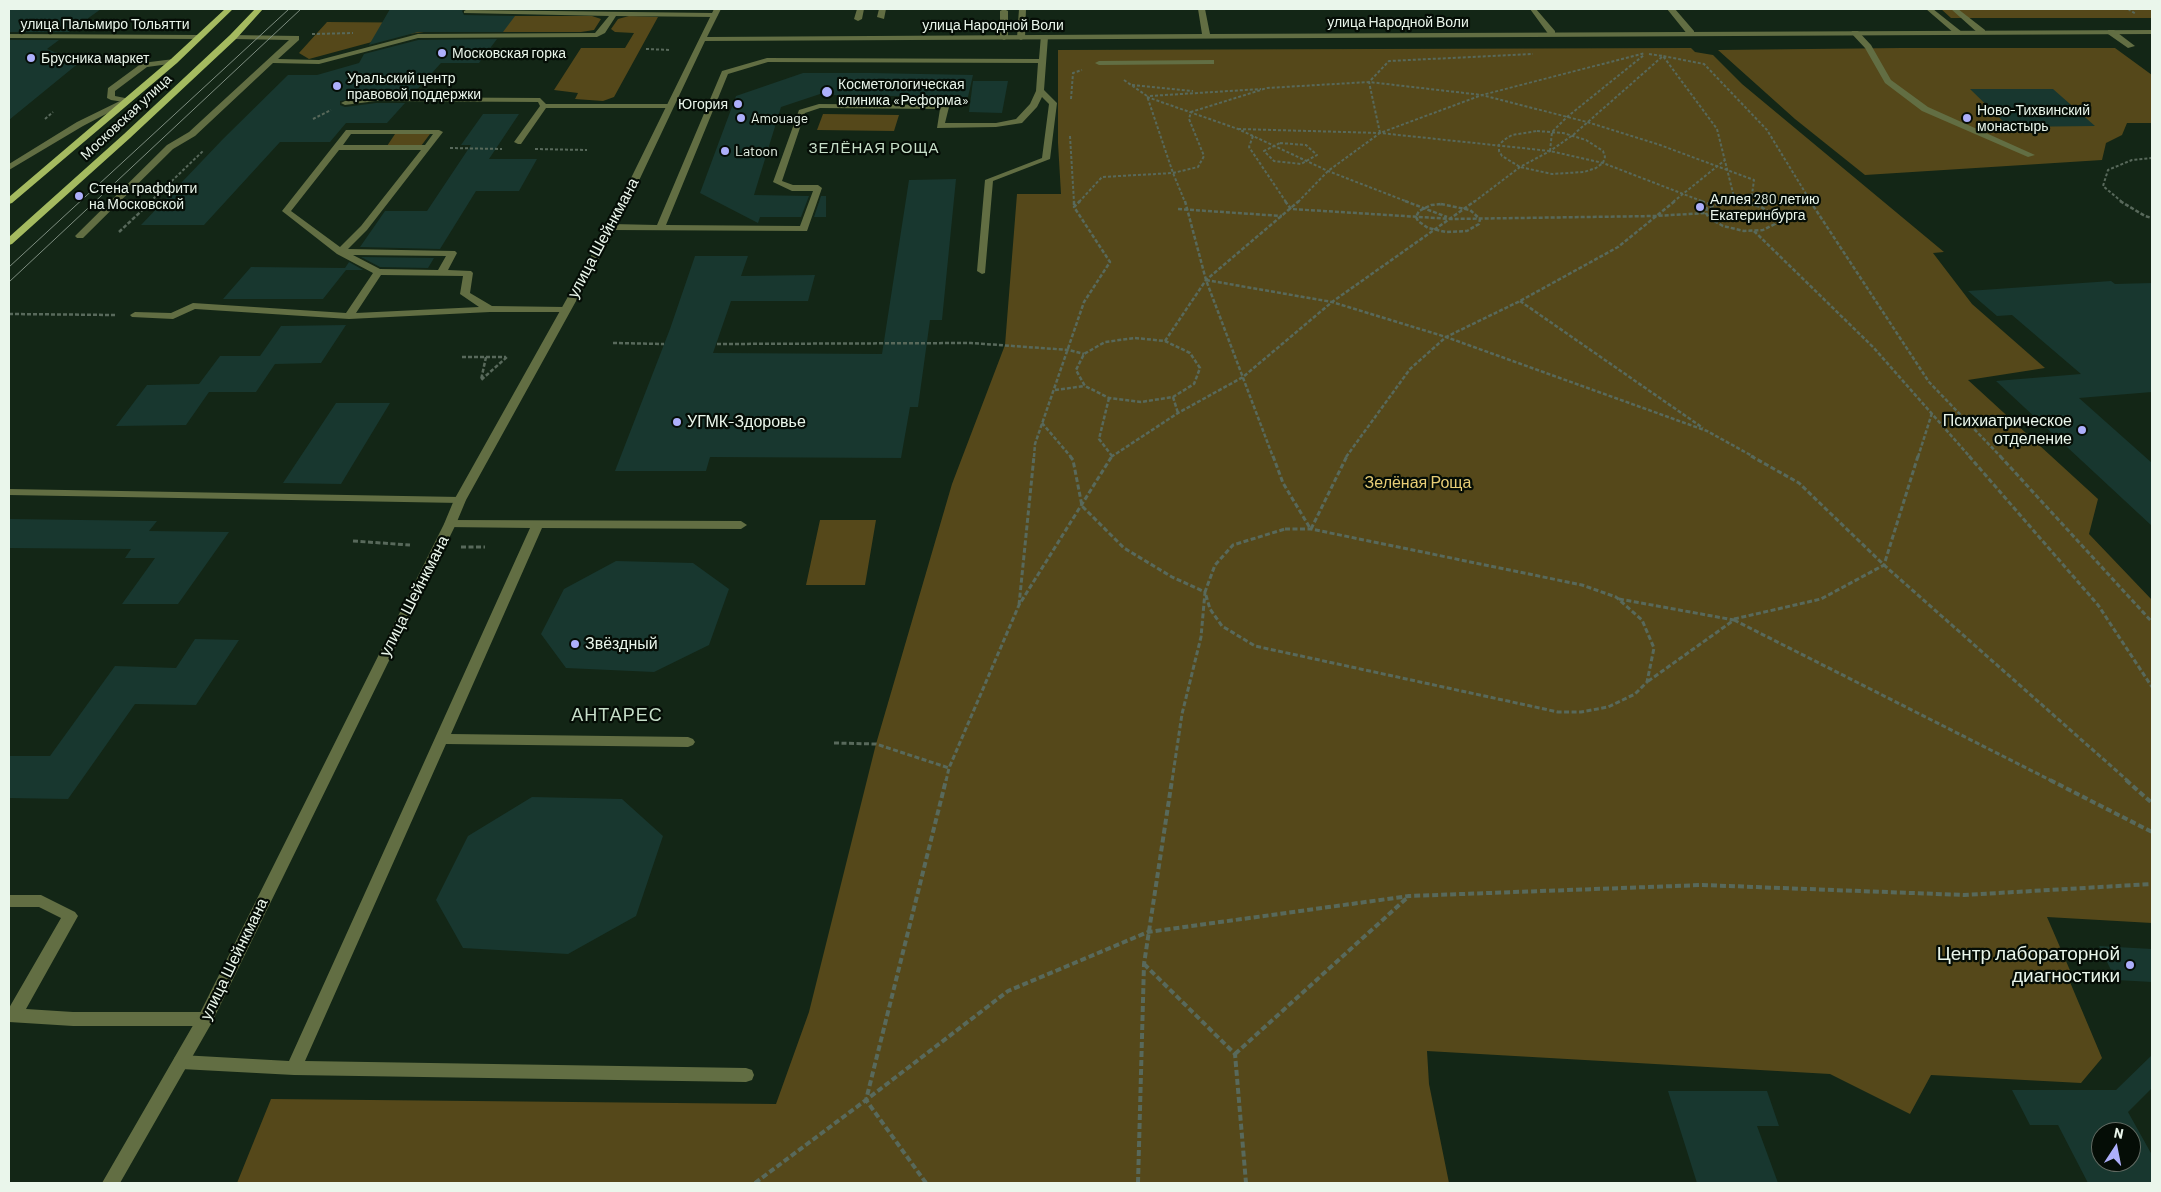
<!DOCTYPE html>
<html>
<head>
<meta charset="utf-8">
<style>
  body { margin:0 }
  #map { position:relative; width:2161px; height:1192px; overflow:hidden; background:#132616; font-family:Barlow,sans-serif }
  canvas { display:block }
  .frame { position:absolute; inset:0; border:10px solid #eaf6eb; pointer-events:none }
  .north { position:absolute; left:2091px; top:1122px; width:50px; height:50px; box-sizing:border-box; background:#050d06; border:1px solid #616a62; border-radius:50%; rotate:11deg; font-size:14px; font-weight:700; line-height:20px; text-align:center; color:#eaf6eb }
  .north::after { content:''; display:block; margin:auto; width:18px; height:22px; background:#adaffb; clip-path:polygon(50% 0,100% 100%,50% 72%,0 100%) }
</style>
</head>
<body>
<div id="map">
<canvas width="2161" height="1192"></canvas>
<div class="frame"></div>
<div class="north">N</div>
</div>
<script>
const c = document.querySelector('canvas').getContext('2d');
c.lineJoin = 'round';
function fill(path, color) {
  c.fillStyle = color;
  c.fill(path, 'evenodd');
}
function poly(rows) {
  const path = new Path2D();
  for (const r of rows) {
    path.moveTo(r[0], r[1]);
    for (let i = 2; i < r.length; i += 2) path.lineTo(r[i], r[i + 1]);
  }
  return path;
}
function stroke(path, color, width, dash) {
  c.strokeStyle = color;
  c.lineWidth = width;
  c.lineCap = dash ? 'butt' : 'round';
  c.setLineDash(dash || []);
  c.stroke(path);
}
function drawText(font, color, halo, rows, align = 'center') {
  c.font = font + ' Barlow,sans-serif';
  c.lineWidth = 4.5;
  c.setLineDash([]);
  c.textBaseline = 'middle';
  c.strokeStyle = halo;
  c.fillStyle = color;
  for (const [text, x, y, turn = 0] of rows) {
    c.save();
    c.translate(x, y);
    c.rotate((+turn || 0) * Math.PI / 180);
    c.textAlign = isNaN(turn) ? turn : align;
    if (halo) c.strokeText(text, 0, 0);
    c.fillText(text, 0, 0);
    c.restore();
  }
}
const green = poly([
  [1941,9,2152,9,2152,18,1951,18],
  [477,16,592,16,601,19,594,30,581,32,424,32,394,36,309,59,299,53,327,22,454,23],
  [629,16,658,17,614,97,603,101,575,99,578,93,554,90,581,48,625,48,634,33,615,32,611,29,618,19],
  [1691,48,1695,52,1713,55,1742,84,1944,252,1933,253,1972,304,2045,368,1968,380,2098,499,2089,534,2152,600,2152,923,2047,917,2072,975,2067,975,2102,1058,2081,1083,1931,1075,1910,1114,1830,1074,1427,1051,1429,1084,1449,1183,237,1183,271,1099,776,1104,809,1012,876,744,952,484,1005,345,1017,194,1061,194,1058,143,1058,50],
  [1902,48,2115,48,2152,75,2152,123,2127,123,2122,135,2106,143,2102,160,1865,175,1795,119,1718,50],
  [823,114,899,115,894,131,817,130],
  [395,134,430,134,421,146,387,146],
  [820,520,876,520,865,585,806,585]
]);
const building = poly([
  [9,9,60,10,101,9,69,32,9,32],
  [390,9,464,9,462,11,464,15,515,16,503,32,418,32,369,45],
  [497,39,479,63,441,63,412,95,376,95,340,101,340,105,345,107,376,103,405,103,387,123,346,123,330,142,280,142,204,225,141,225,223,139,288,75,317,75,359,63,364,54,418,40],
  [9,40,59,40,47,49,80,62,9,120],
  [803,73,871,73,973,75,968,97,826,95,826,92,781,107,754,195,809,196,801,217,760,217,758,223,700,193,736,96],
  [973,81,1008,81,1002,113,969,112],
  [1970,89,2053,89,2095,126,2009,127],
  [483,114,519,114,489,159,537,159,519,191,476,191,440,249,360,247,385,211,427,211,471,145,461,145],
  [956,179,942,320,930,320,918,407,910,407,901,458,710,457,706,471,615,471,670,329,695,256,748,256,741,276,815,275,808,301,731,301,713,353,882,354,909,180],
  [821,196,826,196,826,217,814,217],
  [361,257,434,258,428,268,380,267],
  [349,262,363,270,346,270,323,299,223,299,251,267,345,268],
  [2111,281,2115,284,2152,283,2152,392,2079,398,2152,463,2152,526,1996,381,2081,374,2012,315,1997,316,1968,291],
  [346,325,321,363,275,364,256,392,209,392,186,425,116,426,147,385,199,384,220,356,260,356,281,326],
  [336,403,390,403,341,484,283,483],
  [9,519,157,521,149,531,229,532,178,604,122,604,155,558,125,558,131,549,9,548],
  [616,561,693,563,729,589,709,645,654,672,566,668,541,634,564,589],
  [195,639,239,640,196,705,135,704,68,799,9,798,9,756,50,756,115,666,176,668],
  [532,797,622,799,663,836,636,916,568,954,463,948,436,900,468,836],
  [2099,946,2152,949,2152,982,2116,980],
  [2152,1055,2152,1088,2128,1112,2152,1155,2152,1183,2088,1183,2058,1125,2030,1125,2012,1090,2116,1090],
  [2101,1132,2131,1132,2131,1162,2101,1162],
  [1668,1091,1767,1091,1779,1126,1757,1126,1778,1183,1697,1183]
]);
const pathFar3 = poly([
  [2128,9,2136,14],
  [312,34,353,33],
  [646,49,671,50],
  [1649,54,1663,56,1717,129,1735,201],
  [1124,80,1147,96,1173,173,1185,202],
  [1132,85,1193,91],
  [1150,96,1261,89],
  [1147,97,1238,129,1328,171,1408,202],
  [1071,99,1073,73,1082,70],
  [45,119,53,112],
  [313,119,331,110],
  [1238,129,1380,133,1550,151,1603,163,1704,202],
  [1537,131,1563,133,1586,140,1603,151,1605,157,1603,163,1596,168,1584,172,1552,174,1520,167,1502,156,1499,151,1499,145,1504,140,1512,135,1537,131],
  [1380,133,1369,82,1389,61,1533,54],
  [1070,136,1074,202],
  [1253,136,1249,147,1286,202],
  [1280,143,1306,145,1317,155,1301,164,1274,161,1264,151,1280,143],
  [450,148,502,149],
  [535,149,587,150],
  [1550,151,1552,132,1567,117,1644,55],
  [150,202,203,151],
  [1079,202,1102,177,1173,173,1198,167,1204,156,1189,119,1191,112,1267,88,1369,82,1482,95,1587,122,1660,145,1754,180,1751,202],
  [1298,202,1328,171,1380,133,1482,95,1645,53],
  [1474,202,1520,167,1550,151,1573,135,1663,56,1704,64,1767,130,1811,202],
  [1673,202,1725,160],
  [2122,202,2103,186,2108,170,2132,160,2152,158]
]);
const pathFar2 = poly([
  [1074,201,1074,207],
  [1185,201,1206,280,1273,457],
  [1285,201,1291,209,1451,219,1655,216,1706,213],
  [1405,201,1447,217],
  [1701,201,1712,205],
  [1810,201,1929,382,2001,457],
  [2120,201,2145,216,2152,218],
  [1726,202,1743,202,1761,207,1774,215,1775,224,1763,230,1744,231,1723,226,1709,218,1706,213,1707,208,1726,202],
  [1441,204,1470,210,1480,219,1479,224,1467,231,1446,232,1428,228,1418,221,1416,217,1419,211,1431,205,1441,204],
  [1751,204,1751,201],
  [1178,209,1282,216],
  [1754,231,1874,348,1970,457],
  [119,232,152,201],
  [1206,280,1332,302,1446,337,1707,431,1754,457],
  [1520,301,1703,428],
  [9,314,116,315],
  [1135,338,1165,341,1190,353,1200,368,1194,384,1173,397,1141,402,1109,398,1085,386,1076,370,1084,354,1105,342,1135,338],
  [1165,341,1206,280,1299,201],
  [613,343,664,344],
  [717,344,971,343,1069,350,1084,354],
  [462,357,506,357],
  [486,357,481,380,507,357],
  [1055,390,1085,386],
  [1173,397,1178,413],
  [1109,398,1099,439,1112,456],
  [1042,423,1071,457],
  [1034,457,1035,444,1084,302,1110,262,1074,207,1080,201],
  [1111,457,1178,413,1243,377,1332,302,1475,201],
  [1346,457,1410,369,1446,337,1520,301,1618,247,1675,201],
  [1918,457,1932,413]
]);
const pathFar1 = poly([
  [1070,456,1073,460,1082,506,1124,548,1172,577,1205,592,1201,637,1182,714,1172,781],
  [1273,456,1283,483,1310,528],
  [1751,456,1799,483,1884,565,2128,781],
  [1969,456,2098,605,2152,687],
  [2000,456,2152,622],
  [1285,529,1311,529,1582,585,1616,597,1642,620,1654,648,1647,682,1635,694,1608,707,1581,712,1558,712,1255,646,1222,626,1210,609,1205,592,1215,565,1233,545,1285,529],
  [1311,529,1347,456],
  [353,541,410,545],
  [461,547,485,547],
  [1619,599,1734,620,1647,682],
  [1019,605,1034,456],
  [1734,619,1821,599,1884,565,1918,456],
  [1734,620,2052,781],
  [834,743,876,744,949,768],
  [946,781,949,768,1019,605,1112,456]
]);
const path = poly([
  [2050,780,2152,832],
  [2126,780,2152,803],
  [1144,964,1235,1054,1246,1183],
  [1235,1054,1409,896],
  [755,1183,866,1100,946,780],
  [926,1183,866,1100,1008,991,1148,932,1409,896,1702,885,1964,895,2152,884],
  [1138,1183,1144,964,1172,780]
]);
const service = poly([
  [857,9,864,9,862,19,858,21,854,19,857,9],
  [879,9,886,9,884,19,877,17,879,9],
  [1004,9,1008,11,1008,38,1004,40,1000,38,1000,11,1004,9],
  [1019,9,1026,9,1025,38,1021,40,1017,38,1019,9],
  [1530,9,1536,9,1555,31,1555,35,1549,35,1530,9],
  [1926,9,1933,9,1962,32,1955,34,1926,9],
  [1951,9,1958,9,1985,30,1985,34,1979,34,1951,9],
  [466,10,714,13,718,15,714,17,616,16,605,33,597,37,418,38,319,64,273,63,195,136,173,149,83,238,77,238,75,236,167,145,189,132,289,40,233,39,230,39,230,35,299,36,299,40,278,59,319,60,418,34,595,33,609,16,464,13,464,11,466,10],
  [2108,30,2114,30,2135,46,2128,48,2108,34,2108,30],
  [1852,31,1858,31,1871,45,1891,80,1928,107,2035,155,2028,157,1922,111,1885,83,1865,48,1851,33,1852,31],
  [1041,35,1048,37,1044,90,1057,103,1050,159,993,181,985,273,982,274,977,271,985,180,1042,158,1049,104,1042,97,1037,107,1022,123,996,127,937,128,940,109,820,108,805,113,782,181,793,185,818,185,822,188,807,231,612,230,607,227,612,224,657,225,722,71,767,58,1039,59,1041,35],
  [768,62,1038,63,1036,91,1030,104,1016,119,996,123,945,123,949,107,945,105,819,104,799,110,773,182,792,191,813,191,800,226,666,225,728,74,768,62],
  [174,59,177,59,177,63,147,67,115,91,115,96,130,99,130,103,111,100,107,98,108,88,142,63,174,59],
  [1214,60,1214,64,1211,64,1099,65,1095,63,1099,61,1214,60],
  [376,97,540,98,546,104,670,104,674,106,670,108,546,108,521,144,518,144,514,142,540,106,538,102,376,101,345,105,341,103,345,101,376,97],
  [346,130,439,130,443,132,367,230,348,249,455,251,457,253,448,270,471,271,473,273,470,293,492,306,565,307,568,308,568,312,490,312,349,319,195,309,173,319,132,317,130,315,135,312,171,313,193,303,346,313,373,273,337,254,282,211,346,130],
  [351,134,433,134,425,145,343,145,351,134],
  [339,150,421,150,361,226,340,247,291,211,339,150],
  [353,255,446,256,438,270,380,269,353,255],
  [381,275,463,276,460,294,479,307,356,313,381,275],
  [9,489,460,497,466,500,460,503,9,495,9,489],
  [450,520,741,521,747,525,741,529,542,528,451,734,688,737,693,739,695,742,693,745,688,747,446,744,305,1061,746,1068,752,1070,754,1075,752,1080,746,1082,294,1075,181,1069,175,1067,173,1062,175,1057,181,1055,289,1061,530,528,446,527,444,524,450,520],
  [9,895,41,895,75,912,78,916,26,1009,73,1012,205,1012,211,1014,213,1019,211,1024,205,1026,73,1026,9,1022,9,1008,61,918,39,907,9,907,9,895]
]);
const minor = poly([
  [1667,9,1675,9,1694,31,1694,35,1688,35,1667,9],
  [9,34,200,35,204,37,200,39,9,38,9,34]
]);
const tertiary = poly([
  [714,9,721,9,707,37,1202,34,1198,9,1205,9,1210,34,2152,30,2152,34,705,41,617,227,466,500,456,524,211,1024,120,1183,102,1183,199,1015,444,524,454,500,607,227,714,9],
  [124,99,131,101,83,126,9,170,9,164,77,122,124,99]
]);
const primary = poly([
  [225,9,233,9,177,63,12,203,9,204,9,197,171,59,225,9],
  [255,9,263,9,236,39,130,138,12,244,9,245,9,237,124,134,230,35,255,9]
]);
const tram = poly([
  [9,267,289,9],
  [9,282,301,9]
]);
const markers = [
  [442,53,5,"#adaffb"],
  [31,58,5,"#adaffb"],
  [337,86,5,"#adaffb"],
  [827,92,6,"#adaffb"],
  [738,104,5,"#adaffb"],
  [741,118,5,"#adaffb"],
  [1967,118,5,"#adaffb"],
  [725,151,5,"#adaffb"],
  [79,196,5,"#adaffb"],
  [1700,207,5,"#adaffb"],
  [677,422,5,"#adaffb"],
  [2082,430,5,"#adaffb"],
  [575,644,5,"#adaffb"],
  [2130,965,5,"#adaffb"]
];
const farStreetnames = [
  ["улица Народной Воли",1398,22],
  ["улица Пальмиро Тольятти",105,24],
  ["улица Народной Воли",993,25],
  ["Московская улица",126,117,-43]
];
const farPoinames = [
  ["Московская горка",452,53],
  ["Брусника маркет",41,58],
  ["Уральский центр",347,78],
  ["правовой поддержки",347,94],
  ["Косметологическая",838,84],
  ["клиника «Реформа»",838,100],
  ["Югория",728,104,"right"],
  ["Ново-Тихвинский",1977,110],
  ["монастырь",1977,126],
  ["Amouage",751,118],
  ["Latoon",735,151],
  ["Стена граффити",89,188],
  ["на Московской",89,204],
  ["Аллея 280 летию",1710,199],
  ["Екатеринбурга",1710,215]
];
const farNeighbourhoodnames = [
  ["ЗЕЛЁНАЯ РОЩА",874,148]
];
const streetNames = [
  ["улица Шейнкмана",603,238,-62],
  ["улица Шейнкмана",414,596,-63],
  ["улица Шейнкмана",234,959,-64]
];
const poiNames = [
  ["Психиатрическое",2072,421,"right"],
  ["отделение",2072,439,"right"],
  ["УГМК-Здоровье",687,422],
  ["Звёздный",585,644]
];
const parkNames = [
  ["Зелёная Роща",1418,483]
];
const neighbourhoodNames = [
  ["АНТАРЕС",617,715]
];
const nearPoinames = [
  ["Центр лабораторной",2120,954],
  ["диагностики",2120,976]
];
fill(green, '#55481a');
fill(building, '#18372f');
stroke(pathFar3, '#58695b', 2, [3, 2]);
stroke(pathFar2, '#58695b', 2.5, [4, 2]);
stroke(pathFar1, '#58695b', 3, [5, 2.5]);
stroke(path, '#58695b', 4, [6, 3]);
fill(service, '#626e43');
fill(minor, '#626e43');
fill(tertiary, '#626e43');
fill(primary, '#a5bb60');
stroke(tram, '#7e8e80', 1);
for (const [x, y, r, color] of markers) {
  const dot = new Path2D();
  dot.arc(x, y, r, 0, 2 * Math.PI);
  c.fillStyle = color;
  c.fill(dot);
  stroke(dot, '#050d06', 2);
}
drawText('14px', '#eaf6eb', '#050d06', farStreetnames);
drawText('14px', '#eaf6eb', '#050d06', farPoinames, 'left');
c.letterSpacing = '1px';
drawText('15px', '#c7dfc9', '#050d06', farNeighbourhoodnames);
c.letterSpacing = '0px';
drawText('16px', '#eaf6eb', '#050d06', streetNames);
drawText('16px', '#eaf6eb', '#050d06', poiNames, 'left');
drawText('16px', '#e7cd76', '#050d06', parkNames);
c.letterSpacing = '1px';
drawText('18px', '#c7dfc9', '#050d06', neighbourhoodNames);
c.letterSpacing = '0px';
drawText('19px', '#eaf6eb', '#050d06', nearPoinames, 'right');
</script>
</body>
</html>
